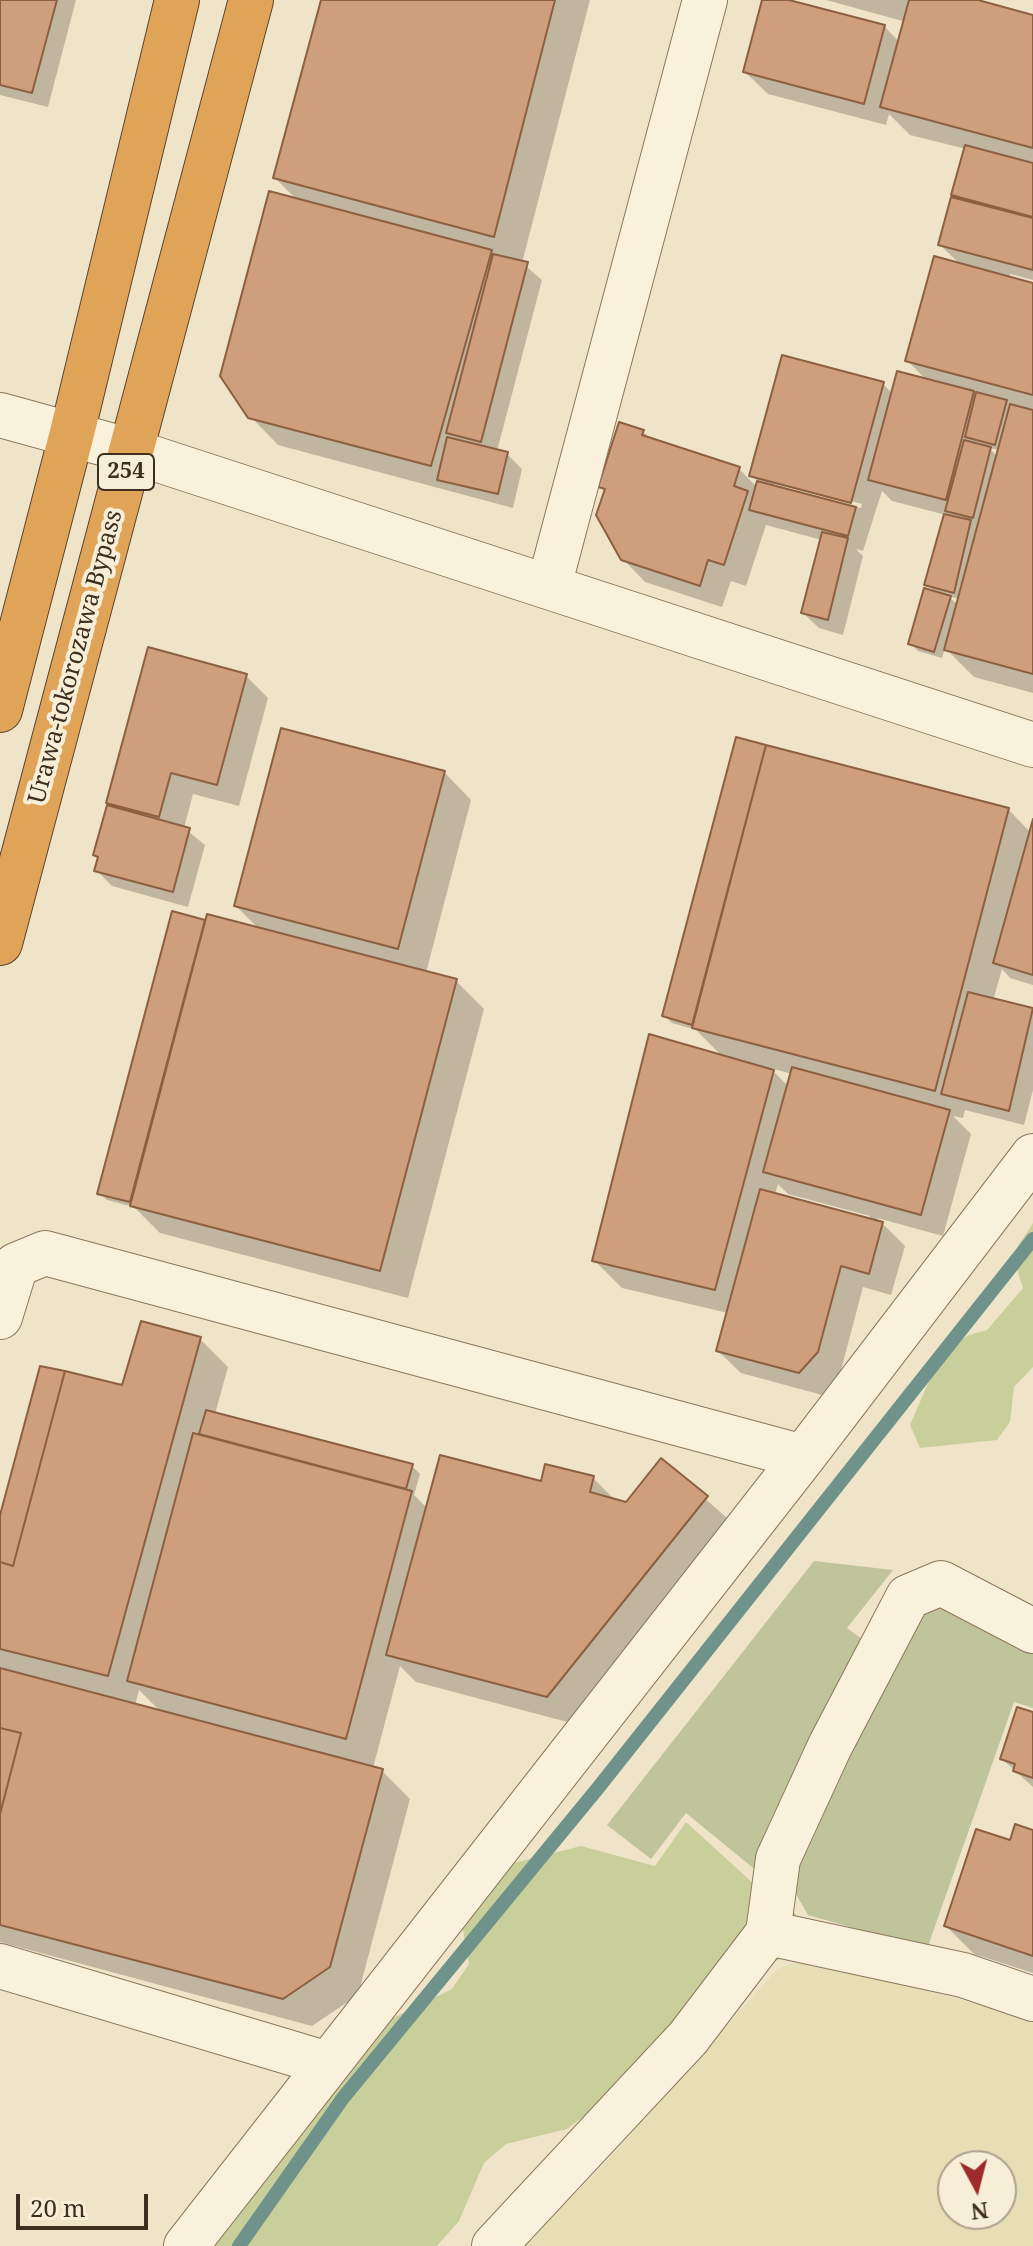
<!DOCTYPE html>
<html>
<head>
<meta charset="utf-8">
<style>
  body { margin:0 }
  #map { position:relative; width:1033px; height:2246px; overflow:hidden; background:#f0e4c8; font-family:"Noto Serif",serif }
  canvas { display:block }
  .north { position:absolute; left:937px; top:2150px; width:80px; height:80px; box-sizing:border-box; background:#f7eed8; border:2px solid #ada18e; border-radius:50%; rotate:173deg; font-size:22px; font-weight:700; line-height:32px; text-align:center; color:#3d2e20 }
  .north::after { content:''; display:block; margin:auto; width:28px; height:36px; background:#9e2a2b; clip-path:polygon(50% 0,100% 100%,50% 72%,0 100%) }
  .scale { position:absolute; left:16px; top:2194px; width:132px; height:36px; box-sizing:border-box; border:4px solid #3d2e20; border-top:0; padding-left:10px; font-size:24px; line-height:28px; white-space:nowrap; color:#3d2e20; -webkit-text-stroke:6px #f7eed8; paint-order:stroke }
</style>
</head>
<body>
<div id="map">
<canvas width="1033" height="2246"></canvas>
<div class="north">N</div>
<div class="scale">20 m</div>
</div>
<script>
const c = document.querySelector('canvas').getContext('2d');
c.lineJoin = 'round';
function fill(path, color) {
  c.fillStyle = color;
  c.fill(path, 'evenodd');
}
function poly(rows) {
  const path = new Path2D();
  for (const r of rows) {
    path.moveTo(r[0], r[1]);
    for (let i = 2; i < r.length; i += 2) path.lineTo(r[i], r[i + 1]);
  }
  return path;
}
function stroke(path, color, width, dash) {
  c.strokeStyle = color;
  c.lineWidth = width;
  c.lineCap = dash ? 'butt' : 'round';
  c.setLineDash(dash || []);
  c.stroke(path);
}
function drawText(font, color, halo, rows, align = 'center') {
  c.font = font + ' "Noto Serif",serif';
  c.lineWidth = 8;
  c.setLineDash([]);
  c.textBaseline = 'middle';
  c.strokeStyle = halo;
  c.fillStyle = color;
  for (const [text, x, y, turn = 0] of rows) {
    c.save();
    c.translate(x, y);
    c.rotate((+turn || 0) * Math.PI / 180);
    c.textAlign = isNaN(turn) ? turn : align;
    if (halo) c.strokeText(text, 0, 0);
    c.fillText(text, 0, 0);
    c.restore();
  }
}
const farmland = poly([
  [806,1959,1033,2019,1033,2246,523,2246,598,2171,777,1969],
  [953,2166,1001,2166,1001,2214,953,2214]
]);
const green = poly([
  [1033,1223,1033,1367,1014,1387,1010,1422,997,1440,920,1448,910,1425,929,1381,950,1347,969,1335,987,1330,1023,1288,1015,1263,1018,1246],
  [686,1822,754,1884,793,1910,803,1929,789,1956,748,1971,600,2104,567,2129,506,2144,484,2163,459,2221,437,2246,212,2246,391,2019,452,1989,469,1964,462,1925,478,1897,514,1863,581,1846,655,1866]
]);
const cemetery = poly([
  [814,1561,893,1570,847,1628,862,1639,758,1872,686,1813,651,1859,607,1825],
  [936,1598,1033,1646,1033,1708,1014,1702,927,1949,808,1915,788,1880,920,1606]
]);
const shadow = poly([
  [0,0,76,0,48,107,0,95],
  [323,0,590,0,522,263,542,280,497,451,507,454,522,469,513,508,278,445,250,416,298,201,275,178],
  [764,0,781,0,884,26,900,43,906,22,826,0,970,0,1033,17,1033,280,1010,274,1009,278,1033,285,1033,693,974,677,945,648,942,658,918,651,910,643,936,593,927,584,946,515,892,501,882,491,863,551,856,549,863,556,843,635,819,628,803,613,822,540,766,525,746,586,731,581,722,607,645,582,622,558,606,492,600,486,643,432,652,440,739,469,757,487,758,482,752,475,883,384,893,394,928,382,908,361,961,265,940,245,961,202,954,194,966,149,910,135,889,114,886,125,768,94,745,72],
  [989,448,1000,450,998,457],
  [775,480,862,504,861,508,775,485],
  [948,596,960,599,958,605],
  [246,676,268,698,239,806,193,794,184,828,205,845,188,907,112,886,96,870,99,859,95,855,117,810,108,802],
  [737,740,1008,809,1031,833,1033,827,1033,985,1010,978,1002,969,993,1001,1033,1010,1033,1090,1024,1125,965,1110,963,1118,953,1116,971,1134,943,1236,877,1218,905,1246,891,1295,863,1287,840,1374,822,1395,741,1373,718,1351,728,1313,622,1288,594,1260,723,1057,696,1030,672,1023,664,1016],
  [770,1068,792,1074,789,1087],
  [778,1184,788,1194,870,1216,869,1220,775,1195],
  [444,772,471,800,426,973,456,981,484,1009,408,1298,160,1233,134,1207,107,1200,100,1193,204,921,260,930,236,906],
  [200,1339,228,1367,215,1414,412,1466,420,1474,414,1495,428,1509,542,1484,593,1478,617,1502,626,1504,662,1461,735,1525,575,1724,416,1682,400,1666,373,1768,382,1771,410,1799,358,1995,312,2026,0,1942,0,1523,123,1387],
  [139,1690,162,1713,135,1706],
  [1033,1714,1033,1787,1002,1759],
  [1033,1832,1033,1973,974,1954,946,1926,1011,1843]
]);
const stream = poly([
  [239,2246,343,2098,598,1788,1033,1239]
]);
const building = poly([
  [0,0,57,0,32,93,0,85,0,0],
  [321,0,555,0,494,237,273,178,321,0],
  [762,0,789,0,885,25,864,104,743,72,762,0],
  [909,0,978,0,1033,15,1033,148,880,107,909,0],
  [965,145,1033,163,1033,217,951,195,965,145],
  [269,191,492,250,431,466,248,418,220,376,269,191],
  [951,197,1033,218,1033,270,938,245,951,197],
  [493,254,528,262,481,442,446,433,493,254],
  [934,256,1033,283,1033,395,905,361,934,256],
  [782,355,884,382,851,503,749,476,782,355],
  [897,371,974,391,946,500,868,480,897,371],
  [976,392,1007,400,995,445,965,437,976,392],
  [1010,404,1033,410,1033,674,944,650,1010,404],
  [619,422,644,430,642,435,740,467,734,486,748,491,724,565,708,560,700,586,621,560,596,515,605,489,598,487,619,422],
  [447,437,508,452,498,494,437,480,447,437],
  [964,440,991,447,973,518,945,511,964,440],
  [757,481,856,507,848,536,749,510,757,481],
  [944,514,971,520,954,593,924,585,944,514],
  [822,532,848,538,828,620,801,613,822,532],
  [924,588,951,596,934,652,908,644,924,588],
  [148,647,247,674,217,785,171,773,159,817,106,803,148,647],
  [281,728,445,771,398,949,234,906,281,728],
  [736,737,766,745,692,1025,662,1016,736,737],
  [766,745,1009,808,935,1091,692,1028,766,745],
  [107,805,190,828,173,892,94,871,98,857,93,855,107,805],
  [1033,819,1033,975,993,963,1033,819],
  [172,911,205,920,130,1202,97,1194,172,911],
  [207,914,457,979,380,1271,130,1206,207,914],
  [968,992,1033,1008,1009,1111,941,1094,968,992],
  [649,1034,774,1070,715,1290,592,1261,649,1034],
  [792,1067,950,1110,921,1215,763,1172,792,1067],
  [760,1189,883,1222,869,1274,841,1266,818,1352,799,1373,716,1351,760,1189],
  [141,1321,201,1337,108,1676,0,1649,0,1562,13,1566,65,1371,122,1385,141,1321],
  [40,1366,65,1371,13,1566,0,1562,0,1515,40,1366],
  [206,1410,413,1464,406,1489,199,1434,206,1410],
  [193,1433,412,1491,346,1739,127,1681,193,1433],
  [440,1455,541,1481,545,1464,594,1476,590,1492,626,1502,661,1458,708,1496,547,1697,386,1655,440,1455],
  [0,1668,383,1769,330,1967,283,1999,0,1925,0,1814,21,1733,0,1728,0,1668],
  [1017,1707,1033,1712,1033,1778,1013,1771,1015,1764,1000,1759,1017,1707],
  [0,1728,21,1733,0,1814,0,1728],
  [1015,1824,1033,1830,1033,1956,944,1926,976,1829,1010,1840,1015,1824]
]);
const minor = poly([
  [0,415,131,451,1033,745],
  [549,586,705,0],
  [0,1317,16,1265,45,1253,803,1457],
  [768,1933,963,1975,1033,1999],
  [0,1966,328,2064],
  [186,2246,803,1457,1033,1156],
  [494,2246,688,2038,768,1933,778,1859,830,1746,908,1597,941,1583,1033,1631]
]);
const highway = poly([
  [0,710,72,433,177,0],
  [0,943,251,0]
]);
const shields = [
  [126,472,56]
];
const shieldNames = [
  ["254",126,472]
];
const streetNames = [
  ["Urawa-tokorozawa Bypass",76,657,-75]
];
fill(farmland, '#e6deb5');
fill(green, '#c9cf9b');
fill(cemetery, '#bfc49a');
fill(shadow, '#0003');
stroke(stream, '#6f938a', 14);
fill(building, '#cf9f7d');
stroke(building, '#8d5f41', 2);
stroke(minor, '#8d765c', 46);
stroke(highway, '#5b4430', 46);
stroke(minor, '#faf1dc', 44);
stroke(highway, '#e0a458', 44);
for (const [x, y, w] of shields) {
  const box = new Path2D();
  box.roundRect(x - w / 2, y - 18, w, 36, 6);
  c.fillStyle = '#f7eed8';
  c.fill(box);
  stroke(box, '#3d2e20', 2);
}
drawText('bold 22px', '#3d2e20', null, shieldNames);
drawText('24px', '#3d2e20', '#f7eed8', streetNames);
</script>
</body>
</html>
